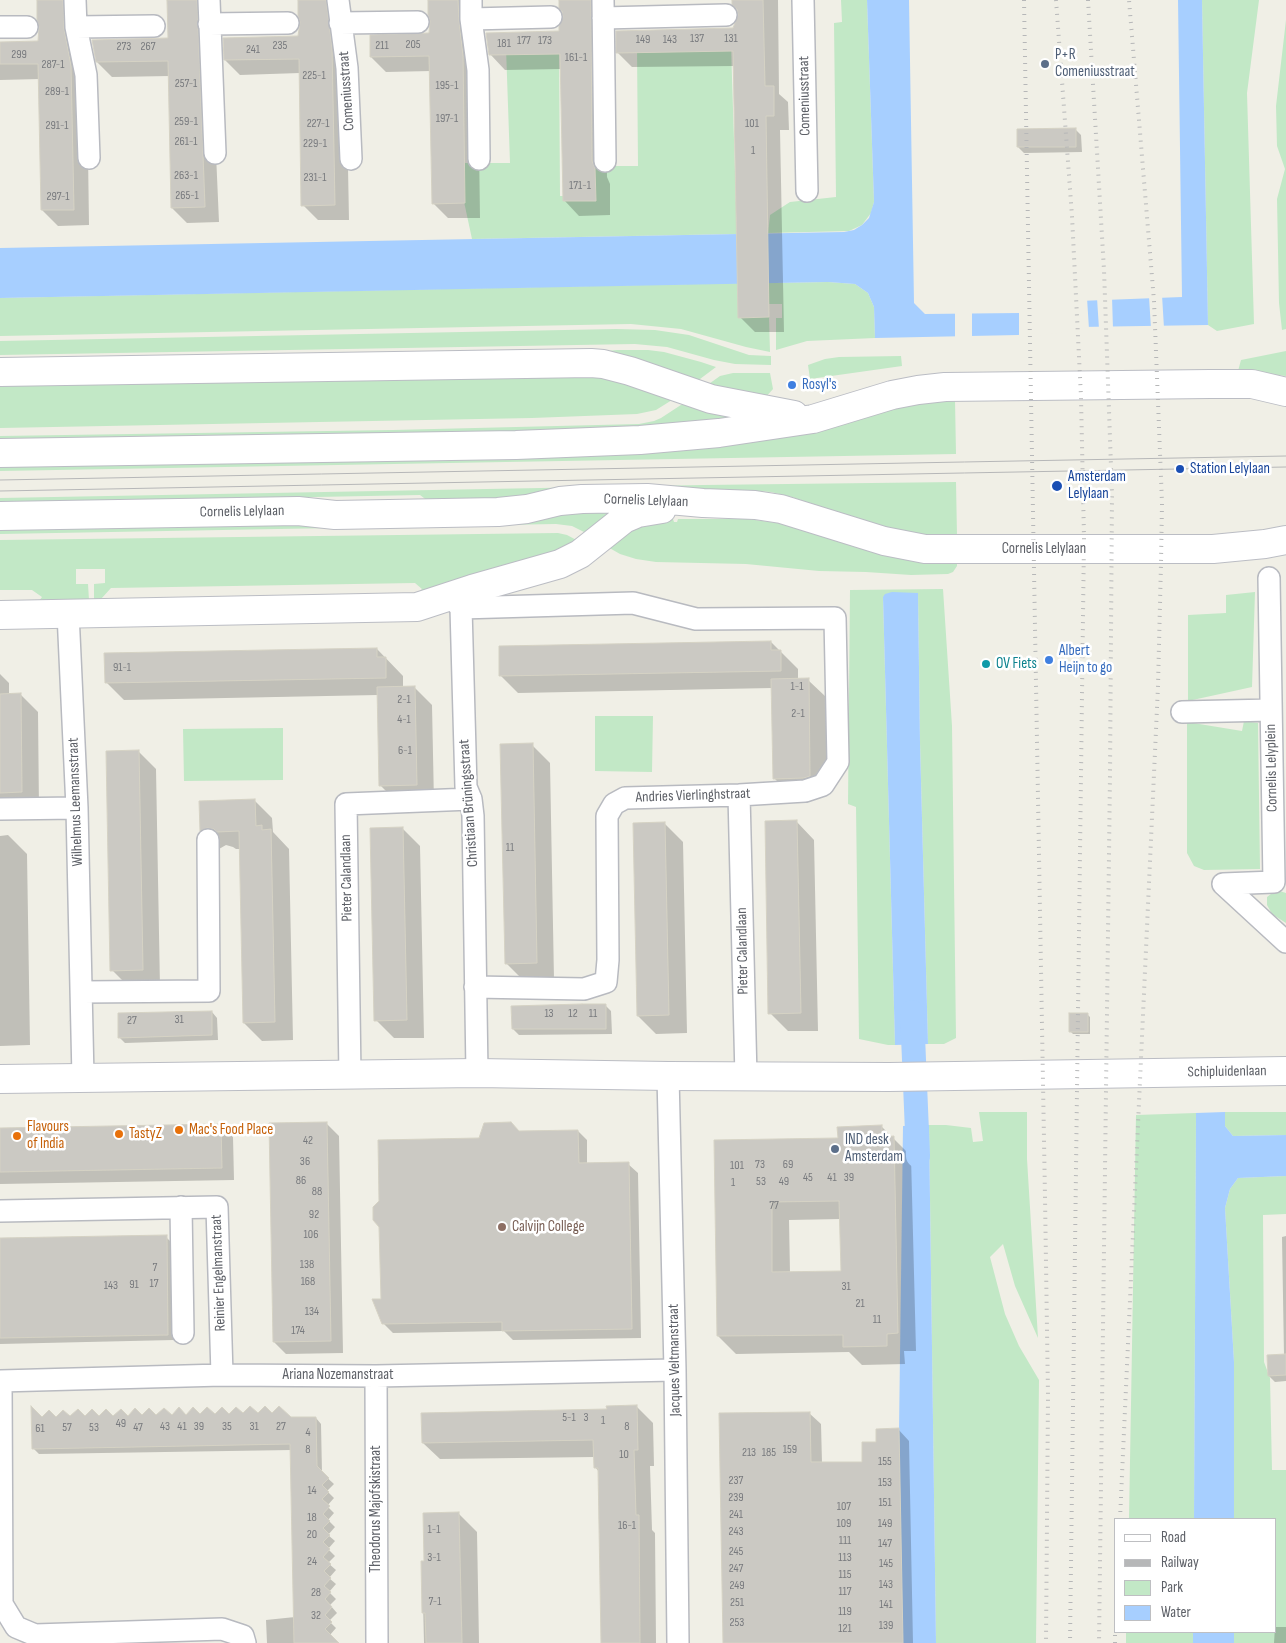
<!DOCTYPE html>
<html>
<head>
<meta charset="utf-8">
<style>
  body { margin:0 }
  #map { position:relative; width:1286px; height:1643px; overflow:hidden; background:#f0efe6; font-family:"Sofia Sans Condensed",sans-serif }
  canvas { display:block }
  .legend { position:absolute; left:1114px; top:1518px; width:162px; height:115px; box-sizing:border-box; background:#fff; border:1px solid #bebfc2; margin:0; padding:6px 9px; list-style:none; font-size:15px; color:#5d6067 }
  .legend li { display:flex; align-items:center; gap:10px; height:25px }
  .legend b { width:25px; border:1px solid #bebfc2 }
</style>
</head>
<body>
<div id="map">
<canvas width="1286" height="1643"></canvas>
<ul class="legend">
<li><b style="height:6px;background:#fff"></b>Road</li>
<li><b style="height:6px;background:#b6b7b8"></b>Railway</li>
<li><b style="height:14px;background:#c2e8c6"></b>Park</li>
<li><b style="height:14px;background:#a7cfff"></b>Water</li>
</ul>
</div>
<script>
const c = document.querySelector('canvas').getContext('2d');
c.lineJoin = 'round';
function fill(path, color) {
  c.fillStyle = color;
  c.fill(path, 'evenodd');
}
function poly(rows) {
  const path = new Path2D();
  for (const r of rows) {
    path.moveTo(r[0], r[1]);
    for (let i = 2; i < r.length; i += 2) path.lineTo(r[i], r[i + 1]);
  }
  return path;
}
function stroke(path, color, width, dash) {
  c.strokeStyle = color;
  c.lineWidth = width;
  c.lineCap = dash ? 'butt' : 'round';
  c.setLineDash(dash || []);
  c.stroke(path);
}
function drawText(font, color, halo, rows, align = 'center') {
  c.font = font + ' "Sofia Sans Condensed",sans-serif';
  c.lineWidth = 5;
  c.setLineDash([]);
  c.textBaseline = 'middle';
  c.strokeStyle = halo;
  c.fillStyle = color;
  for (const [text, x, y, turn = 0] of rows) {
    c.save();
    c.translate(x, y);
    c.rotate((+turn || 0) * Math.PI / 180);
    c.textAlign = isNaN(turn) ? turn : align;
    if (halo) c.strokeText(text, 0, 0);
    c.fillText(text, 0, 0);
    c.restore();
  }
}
const green = poly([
  [841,0,867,0,874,202,871,213,862,225,849,231,768,233,770,215,790,202,836,197,834,23,842,22],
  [1202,0,1259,0,1247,93,1254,324,1217,331,1208,325],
  [1286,20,1286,329,1282,330,1279,303,1277,199,1285,169,1277,146,1276,106],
  [731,46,737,234,472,239,463,197,462,163,510,163,506,48,559,48,560,196,591,196,591,168,605,166,638,166,637,49],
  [828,282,855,284,868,293,874,307,875,338,807,341,776,350,776,318,782,318,782,304,769,304,769,283],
  [738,283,738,317,769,317,770,352,746,347,681,329,631,324,0,336,0,298],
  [616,329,655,330,689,335,749,355,771,356,771,365,735,364,714,360,667,347,635,344,0,355,0,341],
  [617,350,648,350,664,352,701,362,716,367,696,382,596,352],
  [1286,351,1286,376,1238,371,1241,360],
  [901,356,902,366,810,379,808,365,825,359,839,357],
  [590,371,672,400,656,410,637,414,532,418,0,428,0,380],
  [733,373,770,373,773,389,765,398,706,386,720,376],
  [955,400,956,454,0,471,0,466,556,456,914,403],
  [687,401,735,418,605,430,0,443,0,436,393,430,639,424,654,421,661,418],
  [956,482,957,536,912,535,864,522,792,497,771,492,745,490,562,493,436,507,420,495,0,503,0,498,703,485],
  [626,506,588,534,572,526,556,524,0,534,0,528],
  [673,519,674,522,677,522,678,519,748,519,785,524,957,562,957,566,953,572,948,574,911,575,866,572,819,571,746,564,656,562,636,559,620,554,606,546,649,520],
  [558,533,567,535,582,543,418,593,422,589,415,583,111,588,101,599,94,600,94,584,105,583,105,569,76,569,76,584,88,584,89,600,39,601,42,597,32,590,0,590,0,540],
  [943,589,952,726,956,1038,944,1044,928,1044,920,742,918,593,883,597,895,1045,888,1045,859,1039,856,807,848,804,850,590],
  [1255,592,1252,687,1188,701,1188,615,1226,613,1226,595],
  [595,716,653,716,652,772,595,771],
  [1244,721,1258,723,1260,869,1204,870,1194,866,1187,853,1187,722,1242,731],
  [283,728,283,780,184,781,183,729],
  [1276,890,1286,893,1286,923,1272,914,1267,905,1267,897],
  [979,1112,1027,1112,1027,1159,1038,1338,1015,1286,1003,1244,990,1257,1005,1314,1019,1346,1039,1380,1036,1643,936,1643,929,1125,946,1125,971,1128,973,1142,983,1141],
  [1225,1112,1286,1112,1286,1135,1233,1136,1225,1126],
  [1196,1113,1194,1519,1129,1519,1136,1115],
  [1286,1176,1286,1214,1263,1215,1264,1362,1270,1378,1272,1470,1286,1470,1286,1643,1234,1643,1234,1632,1275,1632,1275,1519,1234,1519,1234,1362,1225,1208,1230,1189,1238,1178],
  [1126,1632,1193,1632,1193,1643,1126,1643]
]);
const water = poly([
  [867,0,909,0,914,303,925,314,1019,313,1079,301,1182,297,1178,0,1202,0,1208,325,1080,327,1018,335,875,338,874,307,868,293,855,284,828,282,0,298,0,248,844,232,854,230,862,225,869,218,874,202],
  [892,592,918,593,920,743,928,1044,895,1045,883,597,885,594],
  [1225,1112,1225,1126,1233,1136,1286,1135,1286,1176,1238,1178,1230,1189,1225,1208,1234,1362,1234,1519,1194,1519,1196,1113],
  [929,1125,936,1643,902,1643,899,1431,903,1126],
  [1193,1632,1234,1632,1234,1643,1193,1643]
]);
const pier = poly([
  [1162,295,1164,328,1151,328,1149,297],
  [1112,297,1113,329,1099,329,1097,298],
  [1079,298,1087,298,1089,329,1019,338,1019,310],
  [955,311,972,311,972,338,955,338]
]);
const shadow = poly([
  [38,0,66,0,87,83,89,225,58,226,42,210,40,79,0,80,0,43,39,43,41,26],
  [169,0,204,0,211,40,219,222,187,223,172,208,170,76,112,77,97,62,169,39],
  [299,0,337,0,346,63,349,220,318,220,303,205,300,73,240,75,225,60,299,37,302,22],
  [430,0,471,0,478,72,480,218,448,218,433,203,431,71,386,72,371,57,430,35,432,21],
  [560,0,604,0,607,177,610,184,610,215,579,216,564,200,561,69,505,70,490,54,561,32,565,17],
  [733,0,778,0,779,94,788,102,789,130,780,130,784,332,755,332,740,317,735,66,632,67,617,52,734,29,740,15],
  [1075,129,1081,135,1082,152,1024,153,1018,147],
  [771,642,798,669,798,680,808,680,826,697,827,794,792,796,774,778,772,688,518,693,500,675],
  [377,649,403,676,403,687,414,687,432,705,434,803,398,803,380,785,378,695,124,700,106,682],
  [0,674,9,683,9,695,20,694,38,712,39,810,0,807],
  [532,745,550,763,554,980,524,981,506,963],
  [138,751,156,769,160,988,130,988,112,970],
  [254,800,272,818,273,832,289,849,293,1040,262,1041,244,1023,241,849,236,849,233,847,226,845,219,849,201,831,200,802],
  [796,821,814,840,818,1031,788,1031,770,1013],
  [665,824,683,842,687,1033,656,1034,638,1016],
  [402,828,420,846,424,1038,394,1038,376,1020],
  [8,835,27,854,30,1045,0,1046,0,836],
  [605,1005,611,1011,612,1034,519,1035,513,1029],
  [212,1012,217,1018,218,1040,125,1043,119,1037],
  [1087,1014,1090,1017,1090,1034,1073,1034,1071,1032],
  [326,1123,339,1136,343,1353,286,1354,274,1342],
  [220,1125,233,1137,234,1180,0,1184,0,1129],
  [881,1126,911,1156,916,1351,904,1351,905,1364,862,1365,849,1352,736,1354,718,1336,715,1141,839,1140],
  [841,1219,842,1272,790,1273,789,1220],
  [578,1131,587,1140,587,1164,628,1164,638,1173,641,1338,513,1340,504,1331,393,1333,384,1324,382,1301,480,1139,519,1132],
  [1286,1236,1286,1381,1275,1382,1269,1376,1284,1356,1282,1237],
  [166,1237,172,1243,174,1340,0,1344,0,1240],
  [636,1406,653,1423,654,1466,650,1466,652,1530,655,1533,656,1643,602,1643,599,1472,595,1467,595,1457,440,1459,423,1443],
  [809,1413,821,1424,822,1463,863,1463,877,1443,898,1429,909,1441,913,1643,724,1643],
  [258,1415,272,1415,290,1418,316,1418,321,1424,322,1473,334,1484,327,1491,334,1498,327,1506,334,1513,328,1520,335,1527,328,1535,335,1541,328,1549,335,1556,328,1563,336,1570,329,1578,336,1584,329,1592,336,1599,330,1605,337,1613,329,1621,336,1628,330,1635,336,1643,267,1643,266,1620,295,1617,292,1450,39,1454,33,1448,42,1419],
  [459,1514,477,1532,479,1643,424,1643,422,1562,425,1562],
  [1275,1627,1286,1627,1286,1643,1274,1643]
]);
const canal = poly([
  [912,1012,918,1156]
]);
const building = poly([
  [37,0,63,0,64,29,71,66,74,210,41,210,38,64,0,64,0,42,38,41,39,27,37,20,37,0],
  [167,0,197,0,205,207,171,208,168,61,96,62,92,40,168,38,167,0],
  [298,0,326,0,332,47,335,205,301,206,299,59,224,60,223,38,298,36,300,22,298,16,298,0],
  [428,0,458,0,459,21,463,56,465,203,432,204,429,56,370,57,370,35,429,33,430,21,428,15,428,0],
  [559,0,591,0,592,161,595,168,596,201,563,201,560,54,489,55,486,33,559,31,559,26,563,17,562,11,559,8,559,0],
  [732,0,763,0,765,86,774,86,774,116,766,116,769,317,738,318,733,51,616,53,616,31,733,28,738,15,737,9,732,4,732,0],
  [1076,128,1076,147,1017,147,1017,129,1076,128],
  [771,641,771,650,781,650,781,671,499,676,499,646,771,641],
  [377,648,377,657,386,657,386,678,105,683,104,653,377,648],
  [809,678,810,776,804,778,773,779,771,679,809,678],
  [415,686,417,785,379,786,377,687,415,686],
  [21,693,22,792,0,793,0,694,21,693],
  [533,743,537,963,505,964,500,744,533,743],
  [139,750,143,970,110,971,106,751,139,750],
  [255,799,256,826,262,825,262,830,271,829,275,1022,243,1023,239,831,217,832,214,829,207,828,200,831,199,801,255,799],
  [797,820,801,1013,768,1014,765,821,797,820],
  [665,822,669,1015,637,1016,633,823,665,822],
  [403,827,407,1020,374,1021,370,828,403,827],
  [582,1004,606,1004,606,1029,512,1029,511,1006,582,1004],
  [212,1011,212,1035,118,1038,118,1013,212,1011],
  [1069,1013,1088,1013,1088,1032,1069,1032,1069,1013],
  [327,1122,331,1341,273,1342,269,1123,327,1122],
  [511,1122,519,1131,578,1130,579,1163,629,1162,632,1329,502,1331,502,1322,382,1324,372,1299,381,1299,379,1227,373,1220,373,1207,379,1201,378,1140,479,1138,484,1123,511,1122],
  [221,1124,222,1168,0,1172,0,1128,221,1124],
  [882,1125,882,1137,894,1136,898,1333,887,1334,887,1346,843,1347,843,1335,717,1336,714,1140,838,1138,837,1127,882,1125],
  [839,1201,841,1271,772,1272,772,1202,839,1201],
  [167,1235,168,1335,0,1338,0,1238,167,1235],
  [1286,1354,1286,1375,1268,1376,1267,1355,1286,1354],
  [637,1405,638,1450,634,1450,636,1515,639,1515,640,1643,601,1643,598,1468,594,1468,593,1440,422,1443,421,1413,607,1409,606,1406,637,1405],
  [31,1406,42,1417,49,1410,56,1417,63,1410,70,1416,78,1409,85,1416,92,1409,99,1416,106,1409,113,1416,121,1409,128,1416,135,1408,142,1415,149,1408,156,1415,164,1408,172,1415,179,1407,186,1415,193,1407,200,1414,207,1407,215,1414,222,1407,229,1414,236,1407,243,1413,250,1406,258,1413,265,1406,272,1413,279,1406,291,1417,316,1417,317,1466,329,1478,322,1485,329,1492,322,1499,330,1506,323,1514,330,1521,323,1528,330,1535,323,1542,330,1549,323,1557,331,1564,324,1571,331,1578,324,1586,331,1592,325,1599,332,1607,325,1615,332,1622,325,1629,339,1643,294,1643,290,1444,32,1449,31,1406],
  [810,1412,811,1462,862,1462,862,1442,876,1442,876,1429,899,1428,903,1643,723,1643,719,1413,810,1412],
  [459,1512,462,1643,426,1643,425,1613,422,1613,421,1561,424,1561,423,1513,459,1512]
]);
const street = poly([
  [75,0,76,27,86,75,89,158],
  [209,0,215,153],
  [338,0,347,68,351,159],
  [471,0,471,19,478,70,479,159],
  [603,0,605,161],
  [803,0,807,191],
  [603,18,726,15],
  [471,19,551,17],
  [340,23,418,22],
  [209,24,288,23],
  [0,27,27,27],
  [76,27,154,26],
  [452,598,461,608,466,787,471,799,473,816,477,1073],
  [461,608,633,603,696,619,835,618,838,762,823,785,805,791,739,795,625,798,614,804,607,816,608,960,606,982,584,989,475,987],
  [68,613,77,808,83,1078],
  [1182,712,1271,710],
  [739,795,746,1077],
  [0,809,77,808],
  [1223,884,1274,882,1269,578],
  [1223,884,1286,942],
  [82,992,209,991,208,840],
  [350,1076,346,804,471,799],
  [668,1076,675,1370,678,1643],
  [181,1207,183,1333],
  [0,1211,217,1207,222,1375],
  [376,1376,377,1643],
  [0,1381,222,1375,376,1376,675,1370],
  [1,1381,2,1604,16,1627,35,1635,222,1629,243,1636,245,1643]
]);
const secondary = poly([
  [0,372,591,363,603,364,630,371,711,399,794,415],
  [0,453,516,445,640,440,719,433,813,419,892,395,918,390,945,387,1210,384,1252,384,1286,392],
  [0,516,298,511,335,515,498,512,527,509,560,501,582,499,647,498,703,503,755,505,781,509,884,541,925,549,1213,549,1265,544,1286,540],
  [0,615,417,607,472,589,560,564,580,554,624,519,638,513,662,509],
  [0,1079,477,1073,668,1076,889,1077,1286,1071]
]);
const tram = poly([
  [0,480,1286,456],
  [0,491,1286,467]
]);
const rail = poly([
  [1024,0,1045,1197,1048,1396,1046,1643],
  [1056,0,1072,216,1081,397,1084,538,1070,1643],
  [1088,0,1104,270,1112,495,1110,775,1099,1643],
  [1120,1519,1158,686,1161,563,1162,503,1154,301,1129,0],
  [1115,1643,1115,1632]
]);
const markers = [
  [1045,64,5,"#5c6f8a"],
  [792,385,5,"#3f7fe0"],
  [1180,469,5,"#1a4fb4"],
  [1057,486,6,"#1a4fb4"],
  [1049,660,5,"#3f7fe0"],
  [986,664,5,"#0f9aa8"],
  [179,1130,5,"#e8710a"],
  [119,1134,5,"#e8710a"],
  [17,1136,5,"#e8710a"],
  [835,1149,5,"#5c6f8a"],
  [502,1227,5,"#8d6e63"]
];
const numberNames = [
  ["137",697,39],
  ["131",731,39],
  ["149",643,40],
  ["143",670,40],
  ["177",524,41],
  ["173",545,41],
  ["181",504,44],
  ["205",413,45],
  ["235",280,46],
  ["211",382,46],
  ["273",124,47],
  ["267",148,47],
  ["241",253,50],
  ["299",19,55],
  ["161-1",576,58],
  ["287-1",53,65],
  ["225-1",314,76],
  ["257-1",186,84],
  ["195-1",447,86],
  ["289-1",57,92],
  ["197-1",447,119],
  ["259-1",186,122],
  ["227-1",318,124],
  ["101",752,124],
  ["291-1",57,126],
  ["261-1",186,142],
  ["229-1",315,144],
  ["1",753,151],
  ["263-1",186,176],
  ["231-1",315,178],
  ["171-1",580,186],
  ["265-1",187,196],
  ["297-1",58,197],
  ["91-1",122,668],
  ["1-1",797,687],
  ["2-1",404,700],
  ["2-1",798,714],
  ["4-1",404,720],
  ["6-1",405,751],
  ["11",510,848],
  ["13",549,1014],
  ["12",573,1014],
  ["11",593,1014],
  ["31",179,1020],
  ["27",132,1021],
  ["42",308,1141],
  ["36",305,1162],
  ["73",760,1165],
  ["69",788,1165],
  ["101",737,1166],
  ["45",808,1178],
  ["41",832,1178],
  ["39",849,1178],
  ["86",301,1181],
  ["53",761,1182],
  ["49",784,1182],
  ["1",733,1183],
  ["88",317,1192],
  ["77",774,1206],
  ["92",314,1215],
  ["106",311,1235],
  ["138",307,1265],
  ["7",155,1268],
  ["168",308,1282],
  ["17",154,1284],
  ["91",134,1285],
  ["143",111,1286],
  ["31",846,1287],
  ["21",860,1304],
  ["134",312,1312],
  ["11",877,1320],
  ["174",298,1331],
  ["5-1",569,1418],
  ["3",586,1418],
  ["1",603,1421],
  ["49",121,1424],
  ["43",165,1427],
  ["41",182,1427],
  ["39",199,1427],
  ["35",227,1427],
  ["31",254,1427],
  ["27",281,1427],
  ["8",627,1427],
  ["57",67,1428],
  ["53",94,1428],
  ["47",138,1428],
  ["61",40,1429],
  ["4",308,1433],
  ["8",308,1450],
  ["159",790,1450],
  ["213",749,1453],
  ["185",769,1453],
  ["10",624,1455],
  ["155",885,1462],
  ["237",736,1481],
  ["153",885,1483],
  ["14",312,1491],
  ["239",736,1498],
  ["151",885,1503],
  ["107",844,1507],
  ["241",736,1515],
  ["18",312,1518],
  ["109",844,1524],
  ["149",885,1524],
  ["16-1",627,1526],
  ["1-1",434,1530],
  ["243",736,1532],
  ["20",312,1535],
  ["111",845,1541],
  ["147",885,1544],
  ["245",736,1552],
  ["3-1",434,1558],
  ["113",845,1558],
  ["24",312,1562],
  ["145",886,1564],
  ["247",736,1569],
  ["115",845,1575],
  ["143",886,1585],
  ["249",737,1586],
  ["117",845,1592],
  ["28",316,1593],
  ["7-1",435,1602],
  ["251",737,1603],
  ["141",886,1605],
  ["119",845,1612],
  ["32",316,1616],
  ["253",737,1623],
  ["139",886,1626],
  ["121",845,1629]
];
const serviceNames = [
  ["P+R",1055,55],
  ["Comeniusstraat",1055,72],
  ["IND desk",845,1140],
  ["Amsterdam",845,1157]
];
const streetNames = [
  ["Comeniusstraat",347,91,-94],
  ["Comeniusstraat",805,96,-91],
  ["Cornelis Lelylaan",646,501,2],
  ["Cornelis Lelylaan",242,512,-1],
  ["Cornelis Lelylaan",1044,549],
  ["Cornelis Lelyplein",1272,768,-91],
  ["Andries Vierlinghstraat",693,796,-2],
  ["Wilhelmus Leemansstraat",76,802,-92],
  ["Christiaan Brüningsstraat",469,803,-94],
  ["Pieter Calandlaan",347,878,-91],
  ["Pieter Calandlaan",743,951,-91],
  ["Schipluidenlaan",1227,1072,-1],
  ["Reinier Engelmanstraat",219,1273,-92],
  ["Jacques Veltmanstraat",675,1360,-91],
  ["Ariana Nozemanstraat",338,1375],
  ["Theodorus Majofskistraat",376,1509,-90]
];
const shopNames = [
  ["Rosyl's",802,385],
  ["Albert",1059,651],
  ["Heijn to go",1059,668]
];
const transitNames = [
  ["Station Lelylaan",1190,469],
  ["Amsterdam",1068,477],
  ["Lelylaan",1068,494]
];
const cultureNames = [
  ["OV Fiets",996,664]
];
const foodNames = [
  ["Flavours",27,1127],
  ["of India",27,1144],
  ["Mac's Food Place",189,1130],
  ["TastyZ",129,1134]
];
const educationNames = [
  ["Calvijn College",512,1227]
];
fill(green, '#c2e8c6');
fill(water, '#a7cfff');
fill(pier, '#f0efe6');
fill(shadow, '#0003');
stroke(canal, '#a7cfff', 24);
fill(building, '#cbc9c3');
stroke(building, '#d5d2c4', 1);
stroke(street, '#b8bac0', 24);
stroke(secondary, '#bbbdc4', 30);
stroke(street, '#fff', 21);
stroke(secondary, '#fff', 28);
stroke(tram, '#b6b7b8', 1);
stroke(rail, '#b6b7b8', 4, [1, 6]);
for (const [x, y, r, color] of markers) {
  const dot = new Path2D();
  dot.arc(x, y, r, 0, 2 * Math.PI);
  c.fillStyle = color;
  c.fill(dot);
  stroke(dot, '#fff', 2);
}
drawText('12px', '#787a7e', null, numberNames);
drawText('15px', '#4e5e75', '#fff', serviceNames, 'left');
drawText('15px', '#5d6067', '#fff', streetNames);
drawText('15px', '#366cbe', '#fff', shopNames, 'left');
drawText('15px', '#164399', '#fff', transitNames, 'left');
drawText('15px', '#0d838f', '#fff', cultureNames, 'left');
drawText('15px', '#c56008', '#fff', foodNames, 'left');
drawText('15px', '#785e54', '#fff', educationNames, 'left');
</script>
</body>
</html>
